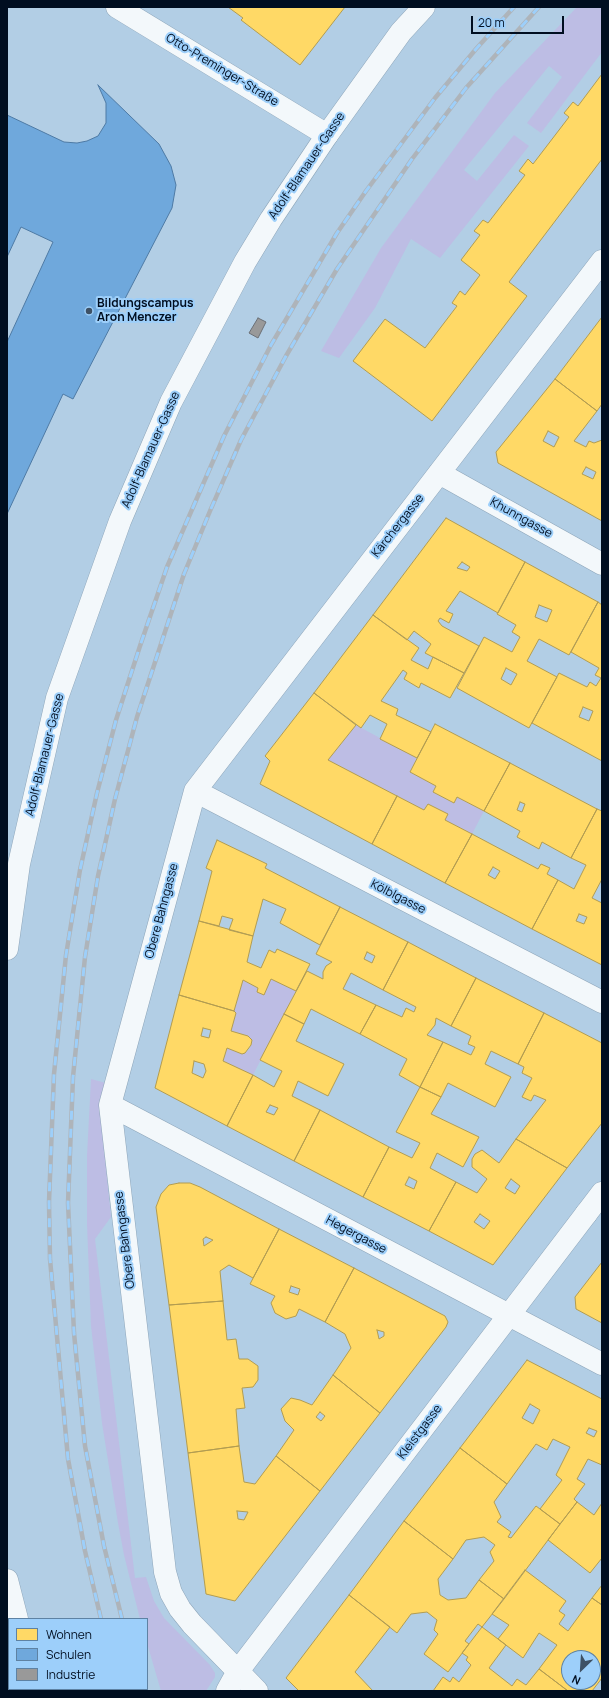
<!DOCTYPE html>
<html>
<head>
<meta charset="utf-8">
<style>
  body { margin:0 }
  #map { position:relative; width:609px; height:1698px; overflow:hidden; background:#b2cee5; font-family:Manrope,sans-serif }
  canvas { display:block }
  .frame { position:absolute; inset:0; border:8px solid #000e20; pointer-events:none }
  .legend { position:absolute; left:8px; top:1618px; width:140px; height:72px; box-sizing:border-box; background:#9dcffa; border:1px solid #5e82a3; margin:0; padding:5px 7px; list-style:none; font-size:12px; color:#000e20 }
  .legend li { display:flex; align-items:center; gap:8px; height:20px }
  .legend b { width:20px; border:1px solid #5e82a3 }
  .north { position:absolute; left:561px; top:1650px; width:40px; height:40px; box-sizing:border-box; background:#9dcffa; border:1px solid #5e82a3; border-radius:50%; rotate:205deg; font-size:11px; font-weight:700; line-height:16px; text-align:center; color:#000e20 }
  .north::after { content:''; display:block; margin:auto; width:14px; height:18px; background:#3e5165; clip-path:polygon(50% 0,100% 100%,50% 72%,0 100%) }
  .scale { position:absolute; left:471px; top:16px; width:93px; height:18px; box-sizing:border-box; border:2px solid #000e20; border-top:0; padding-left:5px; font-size:12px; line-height:14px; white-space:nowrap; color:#000e20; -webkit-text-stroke:3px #9dcffa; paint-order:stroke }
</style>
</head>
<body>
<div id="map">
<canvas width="609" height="1698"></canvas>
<div class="frame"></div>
<ul class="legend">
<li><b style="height:11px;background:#ffd966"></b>Wohnen</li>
<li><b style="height:11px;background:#6fa8dc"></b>Schulen</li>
<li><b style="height:11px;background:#999"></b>Industrie</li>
</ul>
<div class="north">N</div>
<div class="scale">20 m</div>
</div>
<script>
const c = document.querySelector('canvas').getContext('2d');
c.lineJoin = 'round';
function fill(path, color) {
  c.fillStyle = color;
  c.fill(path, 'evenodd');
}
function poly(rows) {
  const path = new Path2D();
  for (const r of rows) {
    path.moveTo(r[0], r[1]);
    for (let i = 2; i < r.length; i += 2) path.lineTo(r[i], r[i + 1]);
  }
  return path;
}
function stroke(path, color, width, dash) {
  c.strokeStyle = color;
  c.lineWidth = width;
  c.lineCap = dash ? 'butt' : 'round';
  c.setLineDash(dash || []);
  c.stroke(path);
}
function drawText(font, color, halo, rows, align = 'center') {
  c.font = font + ' Manrope,sans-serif';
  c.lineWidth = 4;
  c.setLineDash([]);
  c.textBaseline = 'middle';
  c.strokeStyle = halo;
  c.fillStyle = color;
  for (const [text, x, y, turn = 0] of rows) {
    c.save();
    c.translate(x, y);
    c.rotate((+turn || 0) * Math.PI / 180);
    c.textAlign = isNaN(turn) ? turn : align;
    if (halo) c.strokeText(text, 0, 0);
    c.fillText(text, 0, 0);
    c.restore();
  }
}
const green = poly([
  [577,7,602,7,602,52,541,133,527,123,562,77,549,66,464,170,477,181,514,135,529,146,440,258,411,239,375,308,339,358,321,351,381,248,495,93],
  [356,725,417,758,410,772,436,786,433,792,454,803,457,797,484,811,472,834,445,820,447,814,428,804,424,810,328,760],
  [271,979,296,991,253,1075,223,1061,227,1048,242,1054,249,1050,251,1045,252,1040,248,1036,231,1031,236,1013,234,1011,243,980,258,988],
  [91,1079,106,1083,102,1126,111,1217,95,1239,135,1578,146,1577,154,1601,164,1618,210,1665,215,1673,215,1677,206,1691,161,1691,147,1643,147,1619,140,1619,124,1555,118,1523,102,1423,91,1326,87,1224,87,1156]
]);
const homes = poly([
  [228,7,345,7,300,65,241,20,243,18,228,7],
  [602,74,602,159,509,282,527,296,432,421,353,361,385,319,425,348,457,306,452,303,460,291,465,295,480,275,461,260,480,235,474,231,483,220,488,223,525,175,519,171,528,159,533,164,569,117,564,113,573,102,578,106,602,74],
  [602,317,602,404,597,411,555,379,602,317],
  [555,379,597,411,574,441,586,447,589,441,594,443,602,440,602,521,498,463,496,452,555,379],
  [548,431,559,437,554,447,543,441,548,431],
  [586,467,596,472,593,479,582,474,586,467],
  [446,518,525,562,498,613,460,591,446,611,453,614,449,623,440,618,438,621,442,626,479,646,464,673,425,653,431,644,414,631,407,640,373,615,446,518],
  [462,562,470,567,467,571,457,568,462,562],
  [525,562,598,602,569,655,539,639,527,661,557,677,529,728,457,688,484,637,512,652,520,637,512,632,516,625,497,614,525,562],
  [539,605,552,610,547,622,535,617,539,605],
  [506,668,517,674,511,685,501,679,506,668],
  [598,602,602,605,602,761,532,723,559,673,587,687,590,682,596,686,601,678,595,675,599,668,571,652,598,602],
  [583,707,593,711,589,721,579,717,583,707],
  [373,615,419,648,411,660,428,669,433,657,464,673,450,698,421,683,419,688,404,679,407,673,403,670,381,701,398,709,396,715,431,732,417,758,380,739,387,724,370,715,361,728,314,693,373,615],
  [314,693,356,725,328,760,397,796,372,844,260,784,270,761,265,756,314,693],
  [435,724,510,763,484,811,457,797,454,803,433,792,436,786,410,772,435,724],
  [510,763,597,809,571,858,542,842,539,849,517,837,520,831,484,811,510,763],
  [520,802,525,804,522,812,517,810,520,802],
  [397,796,424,810,428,804,448,814,445,820,472,834,445,883,372,844,397,796],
  [597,809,602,811,602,879,592,898,602,903,602,965,532,929,558,880,574,889,586,865,571,858,597,809],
  [579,914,587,917,584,924,576,921,579,914],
  [472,834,538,869,541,864,550,868,547,874,558,880,532,929,445,883,472,834],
  [493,867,500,871,495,879,488,875,493,867],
  [217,840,267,864,265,868,340,907,320,945,280,923,286,909,263,899,253,936,229,930,233,919,222,916,219,926,199,921,212,871,206,868,217,840],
  [340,907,408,942,383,990,351,973,343,989,376,1005,360,1034,311,1009,304,1024,284,1014,307,971,323,979,323,972,326,966,332,962,316,954,340,907],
  [367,952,375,956,372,963,364,959,367,952],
  [199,921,253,936,247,962,261,968,269,950,275,953,277,949,310,964,296,991,271,979,264,995,257,992,258,988,243,980,234,1011,179,995,199,921],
  [408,942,476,978,451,1026,436,1018,435,1025,427,1035,443,1042,420,1087,399,1075,407,1059,360,1034,376,1005,402,1017,406,1008,414,1012,416,1007,383,990,408,942],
  [476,978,544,1013,518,1064,491,1051,485,1064,511,1077,495,1107,448,1083,441,1097,420,1087,443,1042,471,1055,475,1047,468,1044,471,1036,451,1026,476,978],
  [179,995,234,1011,236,1013,231,1031,248,1036,252,1040,251,1045,245,1053,242,1054,227,1048,223,1061,253,1075,227,1126,155,1088,179,995],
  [203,1028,211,1030,209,1038,201,1036,203,1028],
  [194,1061,204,1064,206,1071,203,1078,192,1073,194,1061],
  [544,1013,602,1043,602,1123,567,1168,516,1139,546,1100,534,1095,531,1101,522,1097,532,1078,522,1073,524,1067,518,1064,544,1013],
  [284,1014,304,1024,296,1041,344,1064,328,1096,298,1081,292,1096,320,1110,294,1161,227,1126,253,1075,274,1087,282,1071,260,1060,284,1014],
  [270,1105,278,1108,274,1115,266,1112,270,1105],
  [420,1087,441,1097,431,1114,479,1137,463,1167,437,1153,430,1168,456,1182,429,1231,363,1197,389,1147,412,1158,420,1143,396,1132,420,1087],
  [409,1177,417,1181,414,1189,405,1185,409,1177],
  [320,1110,389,1147,363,1197,294,1161,320,1110],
  [516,1139,567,1168,493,1265,429,1231,456,1182,477,1193,487,1179,472,1167,472,1159,475,1154,482,1150,499,1163,516,1139],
  [511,1179,520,1186,515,1194,505,1188,511,1179],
  [480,1214,490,1221,484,1229,474,1222,480,1214],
  [179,1183,190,1183,200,1187,279,1229,253,1278,229,1265,220,1271,223,1301,169,1305,156,1207,161,1194,169,1185,179,1183],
  [206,1237,213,1240,204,1246,203,1239,206,1237],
  [279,1229,354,1268,325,1322,299,1309,296,1316,286,1319,275,1313,271,1303,275,1296,250,1284,279,1229],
  [291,1286,300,1289,298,1295,289,1292,291,1286],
  [602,1262,602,1323,576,1309,575,1297,602,1262],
  [354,1268,445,1316,448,1322,446,1327,380,1413,333,1375,351,1348,345,1334,325,1322,354,1268],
  [377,1330,384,1332,384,1336,379,1339,377,1330],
  [223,1301,227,1340,236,1339,239,1359,248,1359,258,1366,258,1380,253,1387,242,1388,245,1408,236,1409,239,1446,188,1453,169,1305,223,1301],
  [527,1360,602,1399,602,1465,588,1459,577,1479,585,1484,574,1499,577,1502,560,1524,540,1509,562,1480,556,1475,570,1447,553,1439,547,1450,536,1444,507,1484,460,1448,527,1360],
  [530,1404,540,1410,533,1424,522,1418,530,1404],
  [589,1428,597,1431,594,1437,586,1433,589,1428],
  [333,1375,380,1413,320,1491,276,1456,294,1430,285,1421,281,1409,291,1398,300,1400,312,1405,333,1375],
  [320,1412,325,1416,321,1421,316,1417,320,1412],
  [239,1446,244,1482,255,1484,276,1456,320,1491,235,1601,206,1594,188,1453,239,1446],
  [237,1511,248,1512,244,1520,238,1519,237,1511],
  [460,1448,507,1484,494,1502,501,1517,497,1522,511,1532,508,1537,511,1538,536,1506,560,1524,504,1599,479,1580,494,1561,490,1552,495,1545,484,1537,466,1540,453,1559,404,1521,460,1448],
  [577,1502,594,1515,602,1503,602,1558,590,1573,548,1540,577,1502],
  [404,1521,453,1559,438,1579,440,1595,448,1600,466,1598,479,1580,504,1599,482,1627,478,1624,465,1641,469,1644,448,1672,424,1654,438,1634,434,1630,437,1620,427,1612,411,1614,397,1633,349,1595,404,1521],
  [525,1570,566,1601,559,1611,565,1615,559,1624,568,1631,592,1598,602,1605,602,1678,592,1691,568,1691,539,1669,557,1645,539,1633,523,1658,498,1639,509,1625,492,1614,525,1570],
  [569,1658,593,1658,593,1682,569,1682,569,1658],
  [602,1585,602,1605,592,1598,602,1585],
  [349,1595,390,1627,355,1672,373,1691,299,1691,286,1678,349,1595],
  [482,1627,506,1645,489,1668,512,1686,517,1679,526,1685,539,1669,568,1691,433,1691,443,1677,450,1682,453,1677,459,1682,471,1665,466,1660,468,1657,462,1653,482,1627]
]);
const schools = poly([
  [98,85,159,144,171,166,176,185,172,208,73,399,63,394,7,514,7,342,53,242,21,227,7,257,7,115,64,142,77,143,87,141,98,136,106,123,106,103,98,85]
]);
const industry = poly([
  [258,318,266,322,258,338,249,333,258,318]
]);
const pedestrian = poly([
  [586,1214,602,1193]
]);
const minor = poly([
  [117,7,327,135],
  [439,473,602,564],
  [195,791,602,1002],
  [110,1105,602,1364],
  [227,1691,238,1671,586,1214],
  [257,1691,192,1624,180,1609,171,1593,165,1572,110,1105,195,791,602,261]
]);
const tertiary = poly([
  [7,949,19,864,57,698,120,521,171,402,245,262,271,219,327,135,401,32,424,7],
  [7,1580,17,1619],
  [35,1689,36,1691]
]);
const rail = poly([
  [101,1619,85,1551,68,1459,50,1259,49,1202,54,1074,66,955,80,870,97,793,116,720,140,646,167,567,224,436,271,345,337,233,366,191,435,98,476,49,514,7],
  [122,1619,104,1546,85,1446,74,1333,68,1203,73,1077,85,957,98,876,115,799,137,717,184,574,210,511,241,440,286,356,337,269,412,159,466,88,539,7],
  [120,1689,121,1691],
  [140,1689,141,1691]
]);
const markers = [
  [89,311,4,"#3e5165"]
];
const streetNames = [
  ["Otto-Preminger-Straße",222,70,31],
  ["Adolf-Blamauer-Gasse",307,166,-56],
  ["Adolf-Blamauer-Gasse",151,450,-66],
  ["Khunngasse",521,518,29],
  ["Kärchergasse",398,526,-52],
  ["Adolf-Blamauer-Gasse",45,755,-76],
  ["Kölblgasse",398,897,27],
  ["Obere Bahngasse",162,911,-75],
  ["Hegergasse",356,1235,28],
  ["Obere Bahngasse",125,1240,-97],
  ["Kleistgasse",420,1432,-53]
];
const poiNames = [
  ["Bildungscampus",97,304],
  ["Aron Menczer",97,318]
];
fill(green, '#bdbde4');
fill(homes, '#ffd966');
stroke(homes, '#b29c51', 1);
fill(schools, '#6fa8dc');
stroke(schools, '#4e7aa4', 1);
fill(industry, '#999');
stroke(industry, '#6b6f75', 1);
stroke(pedestrian, '#8da5b9', 23);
stroke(minor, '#8da5b9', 23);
stroke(tertiary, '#8da5b9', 23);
stroke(pedestrian, '#f3f8fb', 22);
stroke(minor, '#f3f8fb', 22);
stroke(tertiary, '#f3f8fb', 22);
stroke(rail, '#aeb4ba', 4.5);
stroke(rail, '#9dcffa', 3, [9]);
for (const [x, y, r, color] of markers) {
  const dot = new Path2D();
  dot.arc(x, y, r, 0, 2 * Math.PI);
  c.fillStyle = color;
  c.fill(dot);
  stroke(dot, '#9dcffa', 1.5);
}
drawText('12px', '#000e20', '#9dcffa', streetNames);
drawText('bold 12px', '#000e20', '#9dcffa', poiNames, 'left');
</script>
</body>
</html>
